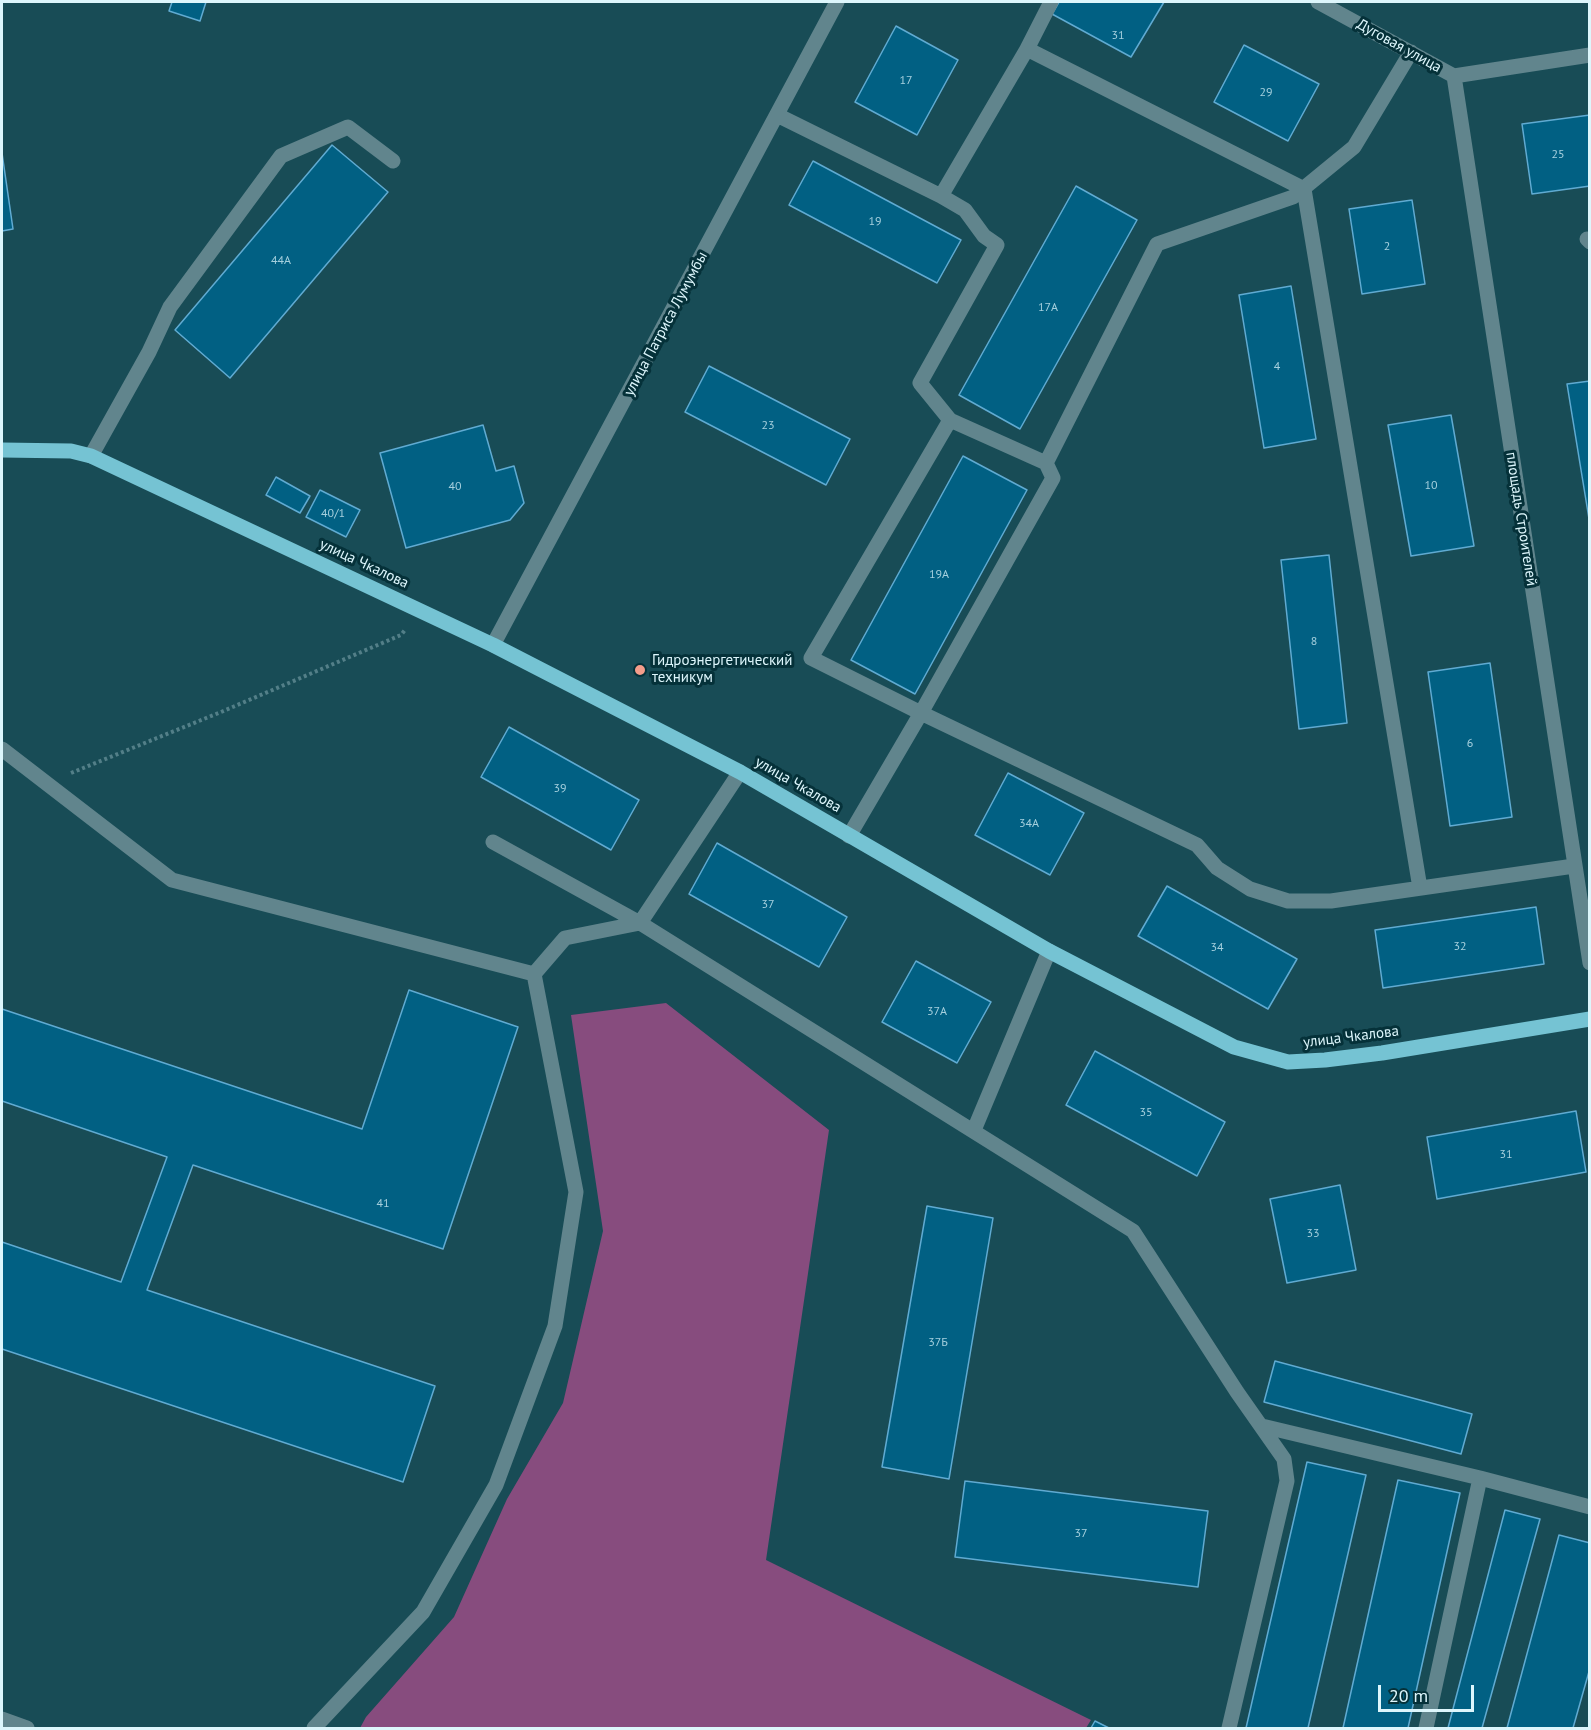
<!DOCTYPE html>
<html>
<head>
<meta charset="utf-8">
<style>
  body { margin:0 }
  #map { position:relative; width:1591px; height:1730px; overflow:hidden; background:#184c56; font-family:"PT Sans",sans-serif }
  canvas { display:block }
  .frame { position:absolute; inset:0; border:3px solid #ddf6fc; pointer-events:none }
  .scale { position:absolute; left:1378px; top:1685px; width:96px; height:27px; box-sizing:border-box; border:3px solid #ddf6fc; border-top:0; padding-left:8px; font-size:18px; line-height:21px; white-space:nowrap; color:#ddf6fc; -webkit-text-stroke:4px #053139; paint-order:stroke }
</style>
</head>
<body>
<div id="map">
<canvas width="1591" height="1730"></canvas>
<div class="frame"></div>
<div class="scale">20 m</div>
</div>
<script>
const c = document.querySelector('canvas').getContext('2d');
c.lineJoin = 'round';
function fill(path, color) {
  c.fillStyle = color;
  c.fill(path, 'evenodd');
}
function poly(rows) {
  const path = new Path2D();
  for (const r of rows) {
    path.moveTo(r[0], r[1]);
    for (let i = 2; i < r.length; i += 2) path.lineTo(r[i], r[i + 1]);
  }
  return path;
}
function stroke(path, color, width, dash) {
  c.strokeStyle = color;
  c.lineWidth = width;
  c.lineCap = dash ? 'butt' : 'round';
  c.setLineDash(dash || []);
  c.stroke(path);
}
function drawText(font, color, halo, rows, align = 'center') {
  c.font = font + ' "PT Sans",sans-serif';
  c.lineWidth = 6;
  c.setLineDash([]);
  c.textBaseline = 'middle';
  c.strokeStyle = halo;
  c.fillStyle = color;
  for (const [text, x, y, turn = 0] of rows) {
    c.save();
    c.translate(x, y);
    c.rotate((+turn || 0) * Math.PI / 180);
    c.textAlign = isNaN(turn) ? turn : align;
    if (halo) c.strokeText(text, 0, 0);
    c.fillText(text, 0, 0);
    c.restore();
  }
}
const green = poly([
  [666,1003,829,1130,766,1560,1091,1720,1086,1728,360,1728,366,1717,454,1617,507,1499,563,1403,603,1231,571,1015]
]);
const building = poly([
  [172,2,206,2,200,21,169,11,172,2],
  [1059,2,1164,2,1131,57,1052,14,1059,2],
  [896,26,958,60,917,135,855,102,896,26],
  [1244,45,1319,84,1288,141,1214,102,1244,45],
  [1590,115,1590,186,1532,194,1522,124,1590,115],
  [332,145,388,192,230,378,175,330,332,145],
  [2,153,13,229,2,231,2,153],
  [813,161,961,240,937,283,789,205,813,161],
  [1076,186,1137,220,1020,429,959,395,1076,186],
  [1412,200,1425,284,1362,294,1349,209,1412,200],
  [1291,286,1316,439,1264,448,1239,295,1291,286],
  [709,366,850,439,826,485,685,412,709,366],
  [1590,381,1590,525,1567,384,1590,381],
  [1451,415,1474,546,1411,556,1388,425,1451,415],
  [483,425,496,471,514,466,524,503,510,520,406,548,380,453,483,425],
  [963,456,1027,490,915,694,851,660,963,456],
  [276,477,310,496,300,513,266,495,276,477],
  [320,490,360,510,346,537,306,517,320,490],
  [1329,555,1347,723,1299,729,1281,560,1329,555],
  [1490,663,1512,817,1450,826,1428,672,1490,663],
  [509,727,639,800,611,850,481,777,509,727],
  [1008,773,1084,813,1050,875,975,835,1008,773],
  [717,843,847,917,819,967,689,894,717,843],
  [1167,886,1297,959,1268,1009,1138,936,1167,886],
  [1536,907,1544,964,1383,988,1375,930,1536,907],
  [916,961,991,1002,957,1063,882,1022,916,961],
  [409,990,518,1027,443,1249,193,1165,147,1290,435,1386,403,1482,2,1349,2,1242,121,1282,167,1157,2,1101,2,1009,362,1129,409,990],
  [1095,1051,1225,1122,1197,1176,1066,1105,1095,1051],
  [1576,1111,1586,1172,1437,1199,1427,1137,1576,1111],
  [1340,1185,1356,1270,1287,1283,1270,1199,1340,1185],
  [927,1206,993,1218,949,1479,882,1467,927,1206],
  [1275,1361,1472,1414,1461,1454,1264,1402,1275,1361],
  [1307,1462,1366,1475,1308,1728,1246,1728,1307,1462],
  [1398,1480,1460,1493,1408,1728,1343,1728,1398,1480],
  [965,1481,1208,1511,1198,1587,955,1557,965,1481],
  [1505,1510,1540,1519,1482,1728,1448,1728,1505,1510],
  [1559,1535,1590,1543,1590,1668,1573,1728,1507,1728,1559,1535],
  [1095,1721,1109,1728,1091,1728,1095,1721]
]);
const path = poly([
  [71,773,221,712,401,635,405,630]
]);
const minor = poly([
  [1051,2,1027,49,1304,189,1420,888],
  [1318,2,1454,76,1590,55],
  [1454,76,1590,963],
  [777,115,941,196,1027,49],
  [1587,239,1590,242],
  [950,420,811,658,921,713,1197,845,1217,868,1250,889,1288,901,1331,901,1574,866],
  [91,456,149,352,170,307,281,156,348,127,393,161],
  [1046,463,1157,244,1293,197,1354,147,1411,52],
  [493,645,837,2],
  [2,749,172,880,534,974],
  [849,836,921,713,1053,478,1046,463,950,420,920,383,997,245,984,236,965,210,941,196],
  [493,842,640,923,1133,1231,1237,1392,1284,1459,1287,1481,1229,1728],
  [974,1130,1049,951],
  [1262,1426,1480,1478,1426,1728],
  [1480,1478,1590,1507],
  [2,1719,27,1728],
  [314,1728,423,1612,496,1485,555,1326,576,1192,534,974,565,938,640,923,740,772]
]);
const major = poly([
  [2,450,71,451,91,456,493,645,740,772,1049,951,1234,1047,1288,1062,1325,1060,1382,1053,1590,1019]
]);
const markers = [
  [640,670,6,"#f49d8b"]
];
const numberNames = [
  ["31",1118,36],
  ["17",906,81],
  ["29",1266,93],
  ["25",1558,155],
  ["19",875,222],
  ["2",1387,247],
  ["44А",281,261],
  ["17А",1048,308],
  ["4",1277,367],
  ["23",768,426],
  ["10",1431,486],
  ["40",455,487],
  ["40/1",333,514],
  ["19А",939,575],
  ["8",1314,642],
  ["6",1470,744],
  ["39",560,789],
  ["34А",1029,824],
  ["37",768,905],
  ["32",1460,947],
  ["34",1217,948],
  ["37А",937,1012],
  ["35",1146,1113],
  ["31",1506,1155],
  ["41",383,1204],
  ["33",1313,1234],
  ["37Б",938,1343],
  ["37",1081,1534]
];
const streetNames = [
  ["Дуговая улица",1399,46,29],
  ["улица Патриса Лумумбы",666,324,-62],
  ["площадь Строителей",1521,519,81],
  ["улица Чкалова",364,564,25],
  ["улица Чкалова",798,785,30],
  ["улица Чкалова",1351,1037,-7]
];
const poiNames = [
  ["Гидроэнергетический",652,661],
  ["техникум",652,678]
];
fill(green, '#874c7e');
fill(building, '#016083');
stroke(building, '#60abd2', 1.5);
stroke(path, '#537f88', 4, [3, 3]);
stroke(minor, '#61858d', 15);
stroke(major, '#75c3d3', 15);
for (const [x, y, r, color] of markers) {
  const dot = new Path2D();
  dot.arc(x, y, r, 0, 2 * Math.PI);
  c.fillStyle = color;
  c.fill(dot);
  stroke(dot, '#053139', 2);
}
drawText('12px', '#a6d0de', null, numberNames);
drawText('15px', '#ddf6fc', '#053139', streetNames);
drawText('15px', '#ddf6fc', '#053139', poiNames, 'left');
</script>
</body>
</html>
